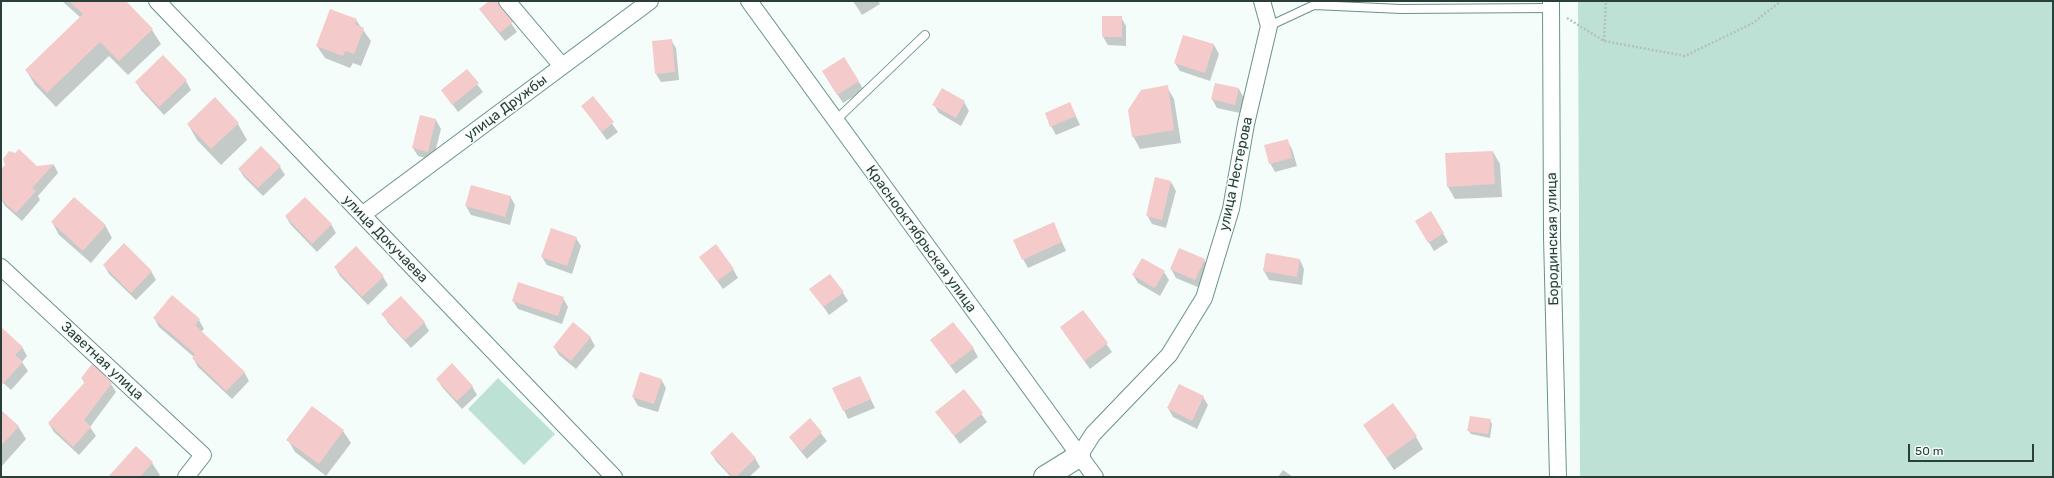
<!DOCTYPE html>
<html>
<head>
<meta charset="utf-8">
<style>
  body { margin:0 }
  #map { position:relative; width:2054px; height:478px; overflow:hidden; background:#f5fdfa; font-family:Rubik,sans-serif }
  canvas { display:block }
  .frame { position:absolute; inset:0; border:2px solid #2c3e39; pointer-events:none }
  .scale { position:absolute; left:1908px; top:444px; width:126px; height:18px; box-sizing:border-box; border:2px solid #2c3e39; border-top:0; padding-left:5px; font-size:12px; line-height:14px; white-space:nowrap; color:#2c3e39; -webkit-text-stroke:3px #f5fdfa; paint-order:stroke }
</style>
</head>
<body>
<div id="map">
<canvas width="2054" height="478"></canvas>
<div class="frame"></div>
<div class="scale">50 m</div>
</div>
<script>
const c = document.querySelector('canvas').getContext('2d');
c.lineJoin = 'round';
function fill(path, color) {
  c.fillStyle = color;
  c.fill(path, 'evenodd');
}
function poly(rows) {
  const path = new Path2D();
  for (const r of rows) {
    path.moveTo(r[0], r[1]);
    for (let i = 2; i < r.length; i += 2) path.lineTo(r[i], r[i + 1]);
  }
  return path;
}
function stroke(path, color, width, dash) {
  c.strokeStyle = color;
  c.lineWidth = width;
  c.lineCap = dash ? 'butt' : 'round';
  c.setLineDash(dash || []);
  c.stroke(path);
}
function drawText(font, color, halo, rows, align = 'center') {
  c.font = font + ' Rubik,sans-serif';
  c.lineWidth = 3;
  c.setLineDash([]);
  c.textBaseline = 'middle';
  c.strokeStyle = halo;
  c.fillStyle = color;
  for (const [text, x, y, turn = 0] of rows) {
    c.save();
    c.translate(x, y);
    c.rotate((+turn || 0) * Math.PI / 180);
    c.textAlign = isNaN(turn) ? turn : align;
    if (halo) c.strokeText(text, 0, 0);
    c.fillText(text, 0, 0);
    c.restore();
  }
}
const green = poly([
  [1578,1,2053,1,2053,477,1580,477],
  [498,378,555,434,524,465,468,409]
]);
const shadow = poly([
  [62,1,124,1,152,30,161,44,128,75,109,56,56,107,35,85,26,70,81,18],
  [490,1,496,1,517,32,505,41,480,10],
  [853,1,878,1,880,4,862,15],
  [1121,17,1126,26,1126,46,1108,45,1103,37],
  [356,20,371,41,361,66,353,63,350,68,325,58,317,46],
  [1184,36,1214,45,1219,54,1210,81,1180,71,1175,63],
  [671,40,676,48,679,80,661,82,656,74],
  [163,56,186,81,191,90,164,115,141,90,136,82],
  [844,59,864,90,843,103,828,80],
  [467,71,483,92,458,112,442,90],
  [1167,87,1174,99,1181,143,1140,149,1133,136],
  [942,89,964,102,969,111,961,126,939,113,934,105],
  [1239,89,1244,98,1240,113,1217,108,1212,99],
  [593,98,618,132,607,140,582,106],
  [1070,104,1080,125,1056,135,1051,126],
  [421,116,436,120,441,129,433,160,418,156,413,148],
  [188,124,238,124,247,140,221,165,197,140],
  [1287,140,1292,149,1297,166,1275,172,1270,163],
  [1493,152,1500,164,1502,197,1455,199,1448,187],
  [54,165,58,173,38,196,40,200,22,221,5,206,1,199,1,171],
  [280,167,285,175,263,196,244,177,239,169],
  [1171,182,1176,191,1166,228,1152,224,1147,215],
  [510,196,515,205,510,225,471,215,466,206],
  [1431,212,1448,242,1434,251,1416,221],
  [286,217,331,224,336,233,317,252,291,225],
  [52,222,105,225,112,238,91,263,59,235],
  [1053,223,1066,251,1028,268,1023,259],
  [576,238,581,246,572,274,547,265,542,257],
  [1266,255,1300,260,1304,269,1302,285,1269,280,1264,271],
  [700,257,733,269,738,278,723,289],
  [1204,260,1209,268,1200,288,1176,278,1171,269],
  [104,265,151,271,156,280,136,300,109,274],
  [335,267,383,277,388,285,368,305,340,276],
  [1164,272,1169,280,1160,296,1138,283,1133,275],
  [811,289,843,293,848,301,829,315],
  [563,298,568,307,562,324,518,309,513,301],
  [1083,311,1112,352,1090,369,1061,328],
  [383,314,424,322,429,331,411,348,388,323],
  [154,318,199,320,204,329,201,332,244,372,249,381,232,399,198,367,193,358,194,357,159,327],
  [1,336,22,347,27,356,22,362,28,371,11,390,1,381],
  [590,337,595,346,576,369,559,355,554,347],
  [931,340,973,348,978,357,956,374],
  [860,377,875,408,848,419,834,389],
  [82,378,111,384,116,392,90,427,96,436,79,455,54,432,49,424,85,384],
  [437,379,472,386,477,395,462,409,442,387],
  [661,379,666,388,658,412,638,406,633,397],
  [1179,385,1203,397,1208,405,1197,429,1173,417,1168,408],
  [964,390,987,422,960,444,937,412],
  [1,411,18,426,26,439,1,467],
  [810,420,827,441,807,459,790,438],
  [1490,420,1492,424,1490,438,1471,434,1468,430],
  [1364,425,1416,437,1423,449,1394,470],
  [343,431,351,443,326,476,295,452,288,440],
  [711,453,755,458,760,467,749,477,731,477,716,461],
  [152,463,160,475,158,477,109,477],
  [1283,470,1293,477,1278,477]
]);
const building = poly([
  [69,1,126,1,153,29,119,61,100,42,47,93,25,70,83,14],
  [489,1,498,1,500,7,513,22,500,33,479,9],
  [330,9,357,19,355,24,364,28,354,54,345,51,343,56,316,46],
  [1102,16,1122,16,1122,37,1102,37],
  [1183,35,1214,44,1205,73,1174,63],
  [672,39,675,72,655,74,652,41],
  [163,55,187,80,159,107,135,82],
  [844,57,859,81,837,95,822,71],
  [467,69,479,83,452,105,441,90],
  [1215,83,1239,88,1235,105,1211,99],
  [1168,85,1174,130,1132,137,1128,110,1141,90],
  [942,88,965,101,956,118,932,105],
  [593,96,614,122,602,132,581,106],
  [215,97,239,123,211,149,187,124],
  [1070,102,1076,116,1050,127,1045,113],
  [420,115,436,119,428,152,412,148],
  [1288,139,1292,158,1269,164,1264,145],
  [261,146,281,166,258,188,238,169],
  [19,149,37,166,54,164,32,188,36,191,16,213,1,199,1,169,5,165,3,159,9,151,15,153],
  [1493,151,1495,184,1447,187,1445,153],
  [1155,177,1171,181,1162,220,1146,216],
  [471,185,511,196,505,217,465,206],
  [74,197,106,225,83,251,51,222],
  [305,197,332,224,312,244,285,216],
  [1431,211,1444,233,1428,243,1415,221],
  [1054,222,1062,242,1022,260,1013,240],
  [551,228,577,237,567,266,541,257],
  [124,243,152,271,131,293,103,265],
  [716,244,734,269,717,281,699,257],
  [356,246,384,276,362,297,334,267],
  [1179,248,1205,259,1195,280,1170,269],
  [1266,253,1300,259,1297,277,1263,271],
  [1142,258,1165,271,1155,288,1132,275],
  [830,274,844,292,823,307,809,289],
  [518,282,564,297,558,316,512,301],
  [172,295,200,319,195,325,245,372,226,391,192,358,195,354,153,318],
  [401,296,425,322,405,340,381,314],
  [1083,310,1108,343,1084,361,1060,327],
  [573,322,591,337,571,361,553,347],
  [953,322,974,348,950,366,930,340],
  [1,327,23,347,15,355,23,362,1,386],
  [452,363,473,386,457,401,436,379],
  [92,364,112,383,84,420,91,427,73,447,48,423,85,382,81,378],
  [640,372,662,379,654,404,632,397],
  [860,376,871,399,843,411,832,388],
  [1179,384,1204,396,1192,421,1167,408],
  [964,389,983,413,954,436,935,412],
  [1393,403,1417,436,1386,458,1363,425],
  [312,406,344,430,319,464,286,440],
  [1,410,19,426,1,446],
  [1470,416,1491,419,1488,434,1467,431],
  [810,418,822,432,802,451,789,437],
  [732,432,756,458,736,477,733,477,710,453],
  [136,446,153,462,140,477,108,477]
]);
const path = poly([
  [1567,18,1604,41,1685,56,1753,23,1781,1],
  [1604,41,1606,1]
]);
const lane = poly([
  [1269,26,1314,5,1401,9,1551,8],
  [835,121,925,35]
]);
const street = poly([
  [157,1,614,477],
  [507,1,562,66],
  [749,1,1095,477],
  [1551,1,1552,237,1558,477],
  [362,215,650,1],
  [1,267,203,455,186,477],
  [1079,456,1093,434,1169,355,1204,298,1231,209,1246,124,1269,26,1262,1]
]);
const secondary = poly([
  [1045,477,1079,456]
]);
const streetNames = [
  ["улица Дружбы",506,108,-37],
  ["улица Нестерова",1236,174,-78],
  ["улица Докучаева",385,239,46],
  ["Краснооктябрьская улица",921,239,54],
  ["Бородинская улица",1553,239,-91],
  ["Заветная улица",102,361,43]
];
fill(green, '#bee1d6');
fill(shadow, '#0003');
fill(building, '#f5caca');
stroke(lane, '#699386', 10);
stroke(street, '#699386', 18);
stroke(secondary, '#699386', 24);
stroke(path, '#b5c0bd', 2.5, [2, 2]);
stroke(lane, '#fff', 8);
stroke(street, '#fff', 16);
stroke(secondary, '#fff', 22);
drawText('14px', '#2c3e39', '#f5fdfa', streetNames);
</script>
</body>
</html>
